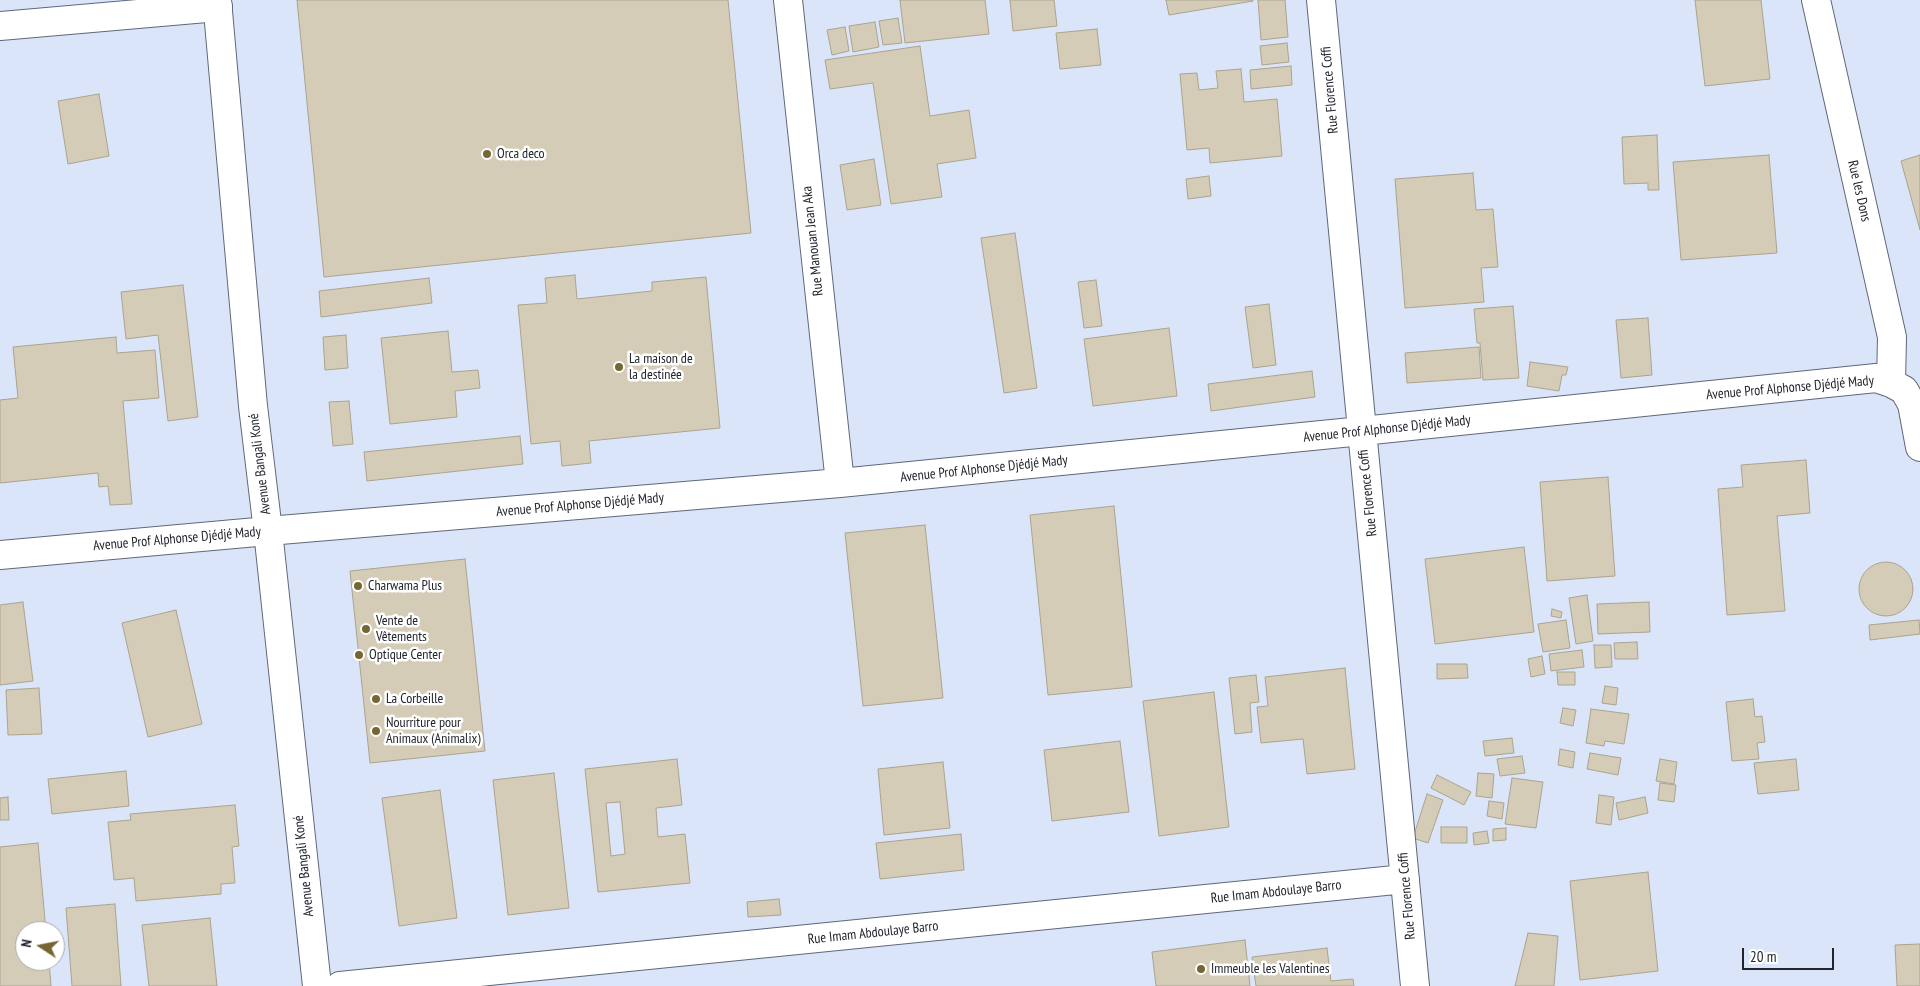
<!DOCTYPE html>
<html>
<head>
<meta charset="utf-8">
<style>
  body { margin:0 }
  #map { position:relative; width:1920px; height:986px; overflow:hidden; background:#dbe5f9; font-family:"PT Sans Narrow",sans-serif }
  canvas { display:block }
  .north { position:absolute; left:15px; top:921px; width:50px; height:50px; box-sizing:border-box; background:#fff; border:1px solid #a7a8ab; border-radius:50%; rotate:281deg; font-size:14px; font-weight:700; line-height:20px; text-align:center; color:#22252d }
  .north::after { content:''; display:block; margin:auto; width:18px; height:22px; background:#776533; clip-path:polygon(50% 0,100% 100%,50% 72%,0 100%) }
  .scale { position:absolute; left:1742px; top:948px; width:92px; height:22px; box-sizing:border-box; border:2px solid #22252d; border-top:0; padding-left:6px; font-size:15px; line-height:18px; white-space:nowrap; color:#22252d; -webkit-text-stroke:4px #fff; paint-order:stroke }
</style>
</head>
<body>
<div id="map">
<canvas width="1920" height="986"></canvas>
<div class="north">N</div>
<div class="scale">20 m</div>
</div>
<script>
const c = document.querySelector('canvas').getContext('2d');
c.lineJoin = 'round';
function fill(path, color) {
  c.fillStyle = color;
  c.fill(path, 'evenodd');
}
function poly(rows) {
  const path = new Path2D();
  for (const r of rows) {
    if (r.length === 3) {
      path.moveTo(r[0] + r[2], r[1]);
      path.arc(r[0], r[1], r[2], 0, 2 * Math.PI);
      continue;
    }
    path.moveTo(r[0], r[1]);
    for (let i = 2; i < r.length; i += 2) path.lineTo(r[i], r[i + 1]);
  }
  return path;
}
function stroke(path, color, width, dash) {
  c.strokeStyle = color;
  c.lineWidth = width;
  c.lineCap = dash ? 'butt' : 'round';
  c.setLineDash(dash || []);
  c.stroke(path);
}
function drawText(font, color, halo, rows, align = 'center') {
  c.font = font + ' "PT Sans Narrow",sans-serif';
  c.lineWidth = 5;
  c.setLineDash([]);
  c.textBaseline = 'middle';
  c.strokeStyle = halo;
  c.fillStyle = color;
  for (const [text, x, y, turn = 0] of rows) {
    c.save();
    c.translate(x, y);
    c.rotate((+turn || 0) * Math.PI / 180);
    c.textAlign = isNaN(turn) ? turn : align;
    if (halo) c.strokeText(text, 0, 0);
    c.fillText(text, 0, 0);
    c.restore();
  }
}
const building = poly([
  [297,0,728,0,751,233,324,277,297,0],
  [900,0,985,0,989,34,905,43,900,0],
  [1010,0,1054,0,1057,26,1013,31,1010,0],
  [1166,0,1253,0,1253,1,1169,15,1166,0],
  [1258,0,1285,0,1288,37,1261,40,1258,0],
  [1695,0,1761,0,1770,79,1705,86,1695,0],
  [898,18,902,43,883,45,879,21,898,18],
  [875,22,879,47,853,52,849,26,875,22],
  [845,27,849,51,832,55,827,30,845,27],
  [1097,29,1101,65,1060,69,1056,33,1097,29],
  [1287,43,1289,62,1262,65,1260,46,1287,43],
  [920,46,930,116,969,110,976,158,937,164,942,197,891,204,873,83,830,89,825,60,920,46],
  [1291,66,1292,85,1251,89,1250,70,1291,66],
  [1241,69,1244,102,1277,99,1282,156,1210,163,1209,148,1187,150,1180,74,1197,73,1199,90,1218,88,1216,71,1241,69],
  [99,94,109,156,68,164,58,101,99,94],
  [1657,135,1659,190,1648,190,1648,183,1624,184,1622,137,1657,135],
  [1769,155,1777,253,1681,260,1673,162,1769,155],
  [1920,155,1920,230,1901,161,1920,155],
  [874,159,881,205,847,210,840,165,874,159],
  [1473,173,1476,210,1493,209,1498,267,1481,268,1484,302,1405,308,1395,179,1473,173],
  [1209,176,1211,196,1188,199,1186,179,1209,176],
  [1015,233,1037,388,1004,393,981,238,1015,233],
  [575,275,577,299,652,291,652,282,706,277,720,428,589,441,591,463,562,466,560,441,531,444,518,305,547,303,545,278,575,275],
  [429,278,432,303,321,317,319,291,429,278],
  [1096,280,1102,326,1084,328,1078,282,1096,280],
  [183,285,198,417,168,421,158,335,126,339,121,292,183,285],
  [1269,304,1276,365,1253,368,1245,307,1269,304],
  [1513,306,1519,378,1483,380,1480,343,1477,343,1474,309,1513,306],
  [1648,318,1652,375,1621,378,1616,320,1648,318],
  [1169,328,1177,396,1093,406,1084,339,1169,328],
  [448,331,452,372,478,370,480,388,455,391,457,417,390,424,381,338,448,331],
  [346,335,348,368,325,370,323,337,346,335],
  [116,337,117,353,155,350,159,398,123,401,132,504,110,505,108,486,99,487,98,473,0,483,0,400,18,398,13,347,116,337],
  [1479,347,1481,378,1407,383,1405,353,1479,347],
  [1530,362,1568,367,1566,375,1562,375,1559,391,1527,386,1530,362],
  [1312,371,1315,397,1211,411,1208,384,1312,371],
  [349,401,353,444,333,446,329,402,349,401],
  [520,436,523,464,367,481,364,452,520,436],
  [1806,460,1810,513,1777,516,1785,611,1727,615,1718,489,1743,487,1741,465,1806,460],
  [1608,477,1615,576,1547,581,1540,482,1608,477],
  [1114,506,1132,687,1048,695,1030,515,1114,506],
  [925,525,943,698,863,706,845,533,925,525],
  [1524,547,1534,632,1435,644,1425,559,1524,547],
  [465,559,485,751,370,763,350,571,465,559],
  [1886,589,27],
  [1587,595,1593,641,1576,644,1569,598,1587,595],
  [23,602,33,681,0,685,0,605,23,602],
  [1649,602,1650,632,1598,634,1597,604,1649,602],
  [1552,609,1562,612,1561,618,1551,616,1552,609],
  [176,610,202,724,148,737,122,623,176,610],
  [1566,620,1570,648,1543,652,1538,624,1566,620],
  [1919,620,1920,634,1870,640,1869,625,1919,620],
  [1637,642,1638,659,1615,659,1614,643,1637,642],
  [1594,645,1611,645,1612,667,1595,668,1594,645],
  [1582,650,1584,667,1551,671,1549,654,1582,650],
  [1542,656,1545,674,1531,677,1528,659,1542,656],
  [1437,664,1467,664,1468,678,1437,679,1437,664],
  [1345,668,1355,769,1307,774,1303,739,1261,743,1257,707,1268,706,1265,677,1345,668],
  [1557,672,1575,672,1575,685,1558,685,1557,672],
  [1256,675,1259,702,1250,703,1252,732,1235,734,1229,678,1256,675],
  [1605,686,1618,688,1616,705,1602,703,1605,686],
  [39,688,42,734,8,735,6,690,39,688],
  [1214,692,1229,827,1159,836,1143,701,1214,692],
  [1753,699,1755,717,1762,716,1765,742,1757,743,1759,759,1732,761,1726,702,1753,699],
  [1563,708,1576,710,1573,726,1560,723,1563,708],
  [1591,709,1629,714,1624,744,1605,741,1604,746,1586,743,1591,709],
  [1512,738,1514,753,1485,756,1483,741,1512,738],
  [1120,741,1129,812,1052,821,1044,750,1120,741],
  [1560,749,1575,752,1573,768,1558,765,1560,749],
  [1590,753,1621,758,1618,775,1587,769,1590,753],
  [1522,756,1525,773,1500,776,1497,759,1522,756],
  [677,759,682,805,656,808,658,837,685,834,690,883,598,892,585,769,677,759],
  [620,802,625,854,611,856,606,803,620,802],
  [1660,759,1677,762,1674,784,1656,781,1660,759],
  [1796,759,1799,790,1758,794,1754,763,1796,759],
  [943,762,950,828,884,835,878,769,943,762],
  [126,771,129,806,52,814,48,779,126,771],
  [554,773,569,908,508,915,493,780,554,773],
  [1478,773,1494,774,1492,798,1476,796,1478,773],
  [1437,775,1471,792,1464,805,1431,788,1437,775],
  [1512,778,1543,782,1536,828,1505,824,1512,778],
  [1660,783,1676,785,1674,802,1658,800,1660,783],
  [440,790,457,918,399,926,382,798,440,790],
  [1427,794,1443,800,1428,843,1413,838,1427,794],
  [1599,795,1614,797,1611,825,1596,823,1599,795],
  [8,797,9,820,0,820,0,798,8,797],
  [1645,797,1648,813,1619,820,1616,803,1645,797],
  [1489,801,1504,803,1502,819,1487,816,1489,801],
  [235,805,239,846,232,847,235,883,221,884,221,894,136,901,134,878,114,880,108,822,131,820,130,814,235,805],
  [1441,827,1467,827,1467,843,1441,843,1441,827],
  [1506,828,1506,840,1493,841,1493,829,1506,828],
  [1487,831,1489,843,1474,845,1473,833,1487,831],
  [961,834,964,870,880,879,876,843,961,834],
  [38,843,46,931,25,931,25,961,49,961,51,986,0,986,0,847,38,843],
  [1648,872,1658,971,1580,980,1570,881,1648,872],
  [779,899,781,915,748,917,747,902,779,899],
  [115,904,121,986,72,986,66,908,115,904],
  [210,918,217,986,149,986,142,925,210,918],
  [1528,933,1558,936,1554,986,1515,986,1528,933],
  [1245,940,1250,986,1156,986,1152,952,1245,940],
  [1920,944,1920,986,1897,986,1895,945,1920,944],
  [1327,948,1331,981,1353,979,1354,986,1256,986,1252,957,1327,948]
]);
const street = poly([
  [788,0,840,483],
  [1321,0,1415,986],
  [1816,0,1892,337,1891,383],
  [0,26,218,7],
  [268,531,840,483,1362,431,1876,378,1891,383,1904,390,1912,404,1920,447],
  [340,986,1405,879]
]);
const secondary = poly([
  [217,0,253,406,268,531,317,986],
  [0,555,268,531]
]);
const markers = [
  [487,154,5,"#776533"],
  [619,367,5,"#776533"],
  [358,586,5,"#776533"],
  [366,629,5,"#776533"],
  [359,655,5,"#776533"],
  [376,699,5,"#776533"],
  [376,731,5,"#776533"],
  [1201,969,5,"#776533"]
];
const streetNames = [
  ["Rue Florence Coffi",1330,90,-95],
  ["Rue les Dons",1859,191,77],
  ["Rue Manouan Jean Aka",813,241,-96],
  ["Avenue Prof Alphonse Djédjé Mady",1790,388,-5],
  ["Avenue Prof Alphonse Djédjé Mady",1387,429,-6],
  ["Avenue Bangali Koné",260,464,-97],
  ["Avenue Prof Alphonse Djédjé Mady",984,469,-6],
  ["Rue Florence Coffi",1368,493,-96],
  ["Avenue Prof Alphonse Djédjé Mady",580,505,-5],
  ["Avenue Prof Alphonse Djédjé Mady",177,539,-5],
  ["Avenue Bangali Koné",304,866,-96],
  ["Rue Imam Abdoulaye Barro",1276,892,-6],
  ["Rue Florence Coffi",1407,896,-95],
  ["Rue Imam Abdoulaye Barro",873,933,-6]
];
const poiNames = [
  ["Orca deco",497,154],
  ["La maison de",629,359],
  ["la destinée",629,375],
  ["Charwama Plus",368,586],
  ["Vente de",376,621],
  ["Vêtements",376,637],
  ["Optique Center",369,655],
  ["La Corbeille",386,699],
  ["Nourriture pour",386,723],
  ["Animaux (Animalix)",386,739],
  ["Immeuble les Valentines",1211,969]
];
fill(building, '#d4ccb7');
stroke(building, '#aba38e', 1);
stroke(street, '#5f687a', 30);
stroke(secondary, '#5f687a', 30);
stroke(street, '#fff', 28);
stroke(secondary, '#fff', 28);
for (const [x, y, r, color] of markers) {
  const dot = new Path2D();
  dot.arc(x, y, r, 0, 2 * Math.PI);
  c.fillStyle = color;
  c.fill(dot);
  stroke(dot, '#fff', 2);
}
drawText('14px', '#22252d', '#fff', streetNames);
drawText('14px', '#22252d', '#fff', poiNames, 'left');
</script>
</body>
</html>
